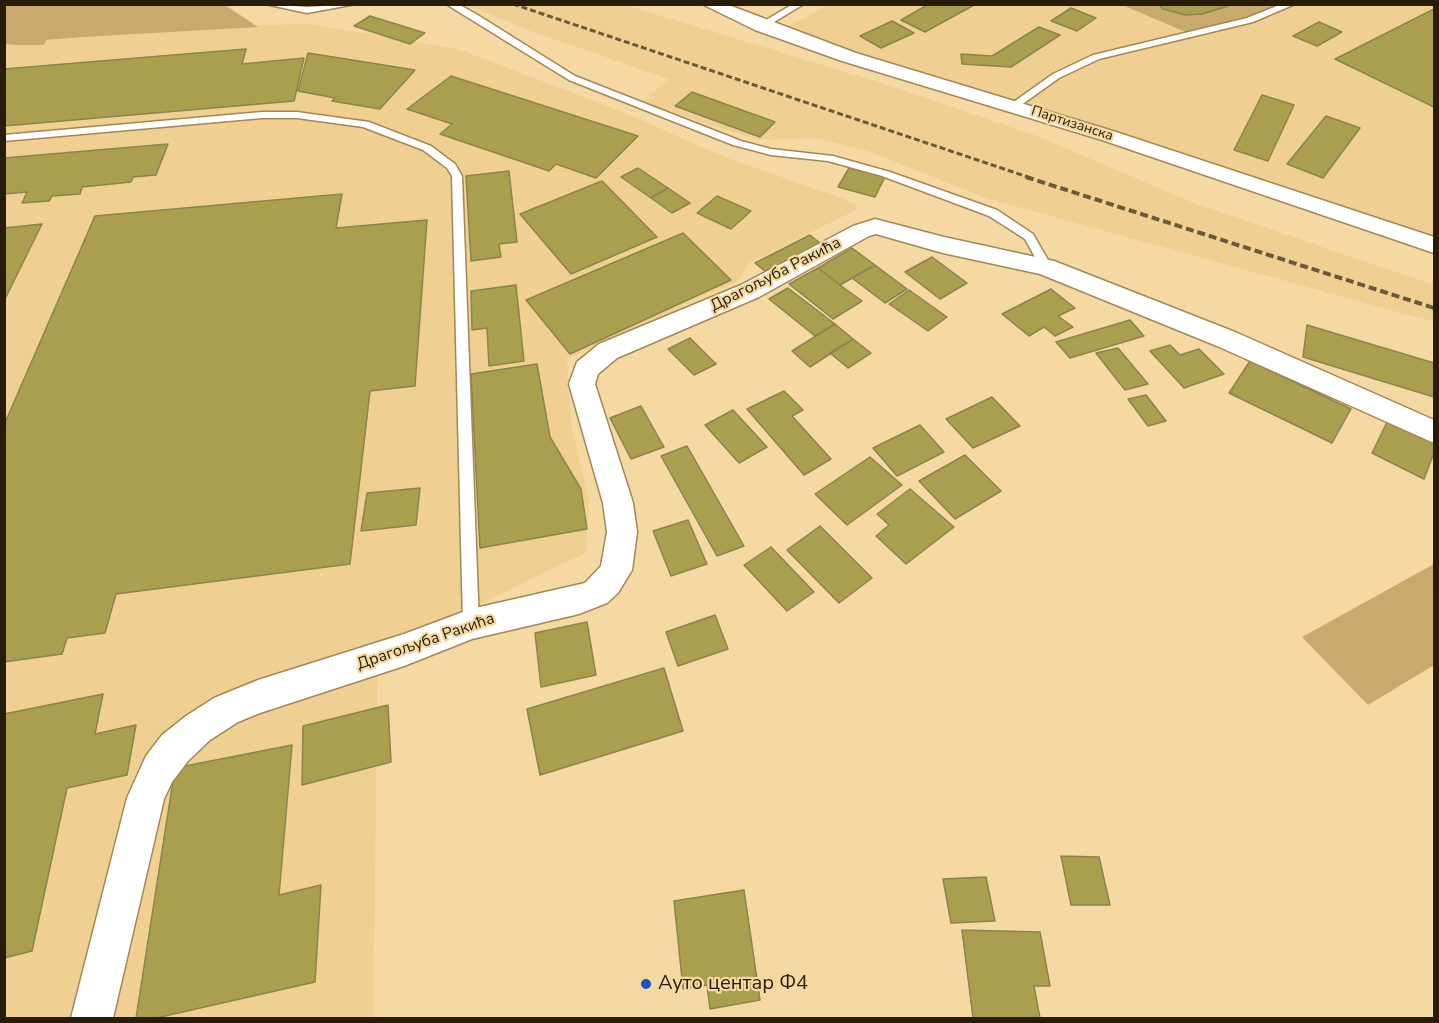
<!DOCTYPE html>
<html>
<head>
<meta charset="utf-8">
<style>
  body { margin:0 }
  #map { position:relative; width:1439px; height:1023px; overflow:hidden; background:#f5d8a2; font-family:"Nunito Sans",sans-serif }
  canvas { display:block }
  .frame { position:absolute; inset:0; border:6px solid #271c07; pointer-events:none }
</style>
</head>
<body>
<div id="map">
<canvas width="1439" height="1023"></canvas>
<div class="frame"></div>
</div>
<script>
const c = document.querySelector('canvas').getContext('2d');
c.lineJoin = 'round';
function fill(path, color) {
  c.fillStyle = color;
  c.fill(path, 'evenodd');
}
function poly(rows) {
  const path = new Path2D();
  for (const r of rows) {
    path.moveTo(r[0], r[1]);
    for (let i = 2; i < r.length; i += 2) path.lineTo(r[i], r[i + 1]);
  }
  return path;
}
function stroke(path, color, width, dash) {
  c.strokeStyle = color;
  c.lineWidth = width;
  c.lineCap = dash ? 'butt' : 'round';
  c.setLineDash(dash || []);
  c.stroke(path);
}
function drawText(font, color, halo, rows, align = 'center') {
  c.font = font + ' "Nunito Sans",sans-serif';
  c.lineWidth = 4.5;
  c.setLineDash([]);
  c.textBaseline = 'middle';
  c.strokeStyle = halo;
  c.fillStyle = color;
  for (const [text, x, y, turn = 0] of rows) {
    c.save();
    c.translate(x, y);
    c.rotate((+turn || 0) * Math.PI / 180);
    c.textAlign = isNaN(turn) ? turn : align;
    if (halo) c.strokeText(text, 0, 0);
    c.fillText(text, 0, 0);
    c.restore();
  }
}
const built = poly([
  [831,4,1122,5,1188,33,1283,5,1434,5,1434,241,1072,123,769,36],
  [467,5,625,5,872,80,1037,136,1196,204,1434,285,1434,322,986,198,871,152,818,138,758,140,642,102,669,79,528,30],
  [310,24,458,49,620,111,725,157,857,204,854,211,749,263,738,281,567,359,572,429,589,500,586,552,378,654,373,1018,5,1018,5,44,175,27]
]);
const green = poly([
  [5,4,225,5,258,27,83,37,46,40,44,45,15,45,5,44],
  [1122,5,1290,5,1188,33],
  [1434,564,1434,665,1368,705,1302,637]
]);
const building = poly([
  [976,4,925,32,901,20,929,4,976,4],
  [1158,4,1235,4,1202,14,1185,15,1163,9,1158,4],
  [1071,8,1096,18,1077,31,1051,21,1071,8],
  [1434,9,1434,107,1335,59,1434,9],
  [370,16,425,33,410,44,354,26,370,16],
  [892,21,914,33,881,48,860,36,892,21],
  [1319,22,1342,32,1317,46,1293,36,1319,22],
  [1039,27,1060,35,1011,67,962,64,961,54,992,56,1039,27],
  [246,49,242,64,304,58,294,101,4,126,4,69,246,49],
  [308,53,415,70,380,109,332,101,335,98,298,91,308,53],
  [451,76,638,136,596,178,556,164,549,171,440,134,452,124,407,109,451,76],
  [692,92,775,122,760,137,675,106,692,92],
  [1262,95,1294,105,1268,161,1234,150,1262,95],
  [1326,116,1360,128,1323,178,1287,164,1326,116],
  [168,144,156,175,133,177,131,182,82,187,80,194,52,196,49,201,22,203,27,192,4,194,4,158,168,144],
  [638,168,668,188,651,198,621,177,638,168],
  [849,168,885,177,875,197,838,187,849,168],
  [509,171,517,242,499,244,501,257,471,261,466,176,509,171],
  [602,181,657,237,571,274,520,214,602,181],
  [668,188,690,203,672,213,651,198,668,188],
  [342,194,336,228,427,220,415,386,370,391,350,564,116,594,105,633,67,638,62,654,4,662,4,425,95,216,342,194],
  [717,196,751,211,731,229,697,213,717,196],
  [42,224,4,301,4,228,42,224],
  [683,233,731,280,570,354,526,300,683,233],
  [810,235,826,248,772,277,755,263,810,235],
  [852,248,875,265,840,285,818,268,852,248],
  [932,257,967,283,940,299,905,272,932,257],
  [875,265,907,289,885,303,852,278,875,265],
  [818,268,840,285,862,301,833,319,789,284,818,268],
  [516,285,524,361,489,366,487,328,472,330,471,291,516,285],
  [788,288,835,324,815,336,769,299,788,288],
  [1051,289,1075,308,1058,316,1073,327,1055,336,1044,327,1029,336,1002,314,1051,289],
  [909,290,947,317,928,331,889,304,909,290],
  [1130,320,1144,336,1070,358,1056,342,1130,320],
  [835,324,853,339,810,367,792,351,835,324],
  [1307,325,1434,363,1434,397,1303,357,1307,325],
  [690,338,716,364,694,375,668,349,690,338],
  [853,339,871,353,848,368,830,353,853,339],
  [1170,345,1180,355,1199,349,1224,374,1184,388,1150,351,1170,345],
  [1118,348,1148,384,1125,390,1096,353,1118,348],
  [1250,361,1351,409,1332,443,1229,393,1250,361],
  [537,364,550,437,581,489,587,529,480,548,471,374,537,364],
  [784,391,803,410,792,416,831,459,804,475,747,409,784,391],
  [1146,395,1166,421,1148,426,1128,399,1146,395],
  [992,397,1020,426,973,448,946,419,992,397],
  [641,406,664,447,631,459,610,418,641,406],
  [733,410,767,447,739,463,705,425,733,410],
  [1390,416,1434,437,1434,453,1424,479,1372,453,1390,416],
  [920,425,944,452,897,476,873,448,920,425],
  [687,446,744,546,717,556,661,456,687,446],
  [965,455,1001,491,955,519,919,481,965,455],
  [870,457,902,485,847,525,815,494,870,457],
  [420,488,416,525,361,531,367,493,420,488],
  [910,489,954,527,906,564,876,536,889,525,877,514,910,489],
  [688,520,707,564,671,576,653,531,688,520],
  [820,526,872,578,839,603,787,550,820,526],
  [771,547,814,592,787,611,744,565,771,547],
  [715,615,728,649,678,666,666,632,715,615],
  [587,622,596,675,541,687,535,633,587,622],
  [664,668,683,731,540,775,527,709,664,668],
  [103,694,95,734,136,725,127,775,67,788,32,951,4,958,4,714,103,694],
  [388,705,391,762,302,785,303,726,388,705],
  [292,745,279,895,321,885,315,982,156,1018,136,1018,175,768,292,745],
  [1061,856,1099,857,1110,905,1071,905,1061,856],
  [986,877,995,921,951,923,943,879,986,877],
  [744,890,760,1000,710,1009,707,985,683,989,674,901,744,890],
  [962,930,1040,932,1050,986,1034,986,1040,1018,973,1018,962,930]
]);
const service = poly([
  [265,4,307,7,356,4,307,13,265,4],
  [446,4,458,4,476,14,575,76,741,141,771,149,833,156,890,172,997,210,1033,234,1052,267,1050,270,1042,270,1025,239,989,216,882,176,828,161,771,155,733,145,569,80,446,4],
  [793,4,804,4,764,28,756,26,793,4],
  [1282,4,1295,4,1253,22,1099,59,1059,78,1017,108,1008,106,1053,74,1093,55,1247,18,1282,4],
  [262,112,297,112,369,122,431,146,455,164,462,176,479,624,477,629,471,632,465,629,463,624,452,176,447,168,423,150,363,127,297,118,262,118,4,141,4,135,262,112]
]);
const minor = poly([
  [702,4,726,4,856,53,1116,132,1434,237,1434,253,1102,140,842,61,755,30,702,4],
  [875,219,944,237,1054,261,1235,332,1434,420,1434,443,1217,346,1040,274,943,253,876,234,869,236,759,297,617,358,598,374,595,384,633,503,637,532,632,570,618,593,607,603,579,614,472,639,404,666,260,713,238,722,210,740,188,761,172,782,164,799,113,1018,71,1018,127,798,146,756,162,735,186,716,214,698,258,680,404,634,471,609,585,583,601,566,607,532,603,503,569,384,577,362,599,344,741,285,853,226,875,219]
]);
const railFar1 = poly([
  [513,4,1031,178]
]);
const rail = poly([
  [1026,177,1434,308]
]);
const markers = [
  [646,984,6,"#1952be"]
];
const farStreetnames = [
  ["Партизанска",1072,124,18]
];
const streetNames = [
  ["Драгољуба Ракића",776,275,-27],
  ["Драгољуба Ракића",426,642,-19]
];
const nearPoinames = [
  ["Ауто центар Ф4",658,984]
];
fill(built, '#f0cf92');
fill(green, '#caa96e');
fill(building, '#aa9f4f');
stroke(building, '#8b844c', 1.5);
stroke(service, '#a38755', 3);
stroke(minor, '#a38755', 3);
fill(service, '#fff');
fill(minor, '#fff');
stroke(railFar1, '#6a593a', 3, [6, 3]);
stroke(rail, '#6a593a', 4, [8, 4]);
for (const [x, y, r, color] of markers) {
  const dot = new Path2D();
  dot.arc(x, y, r, 0, 2 * Math.PI);
  c.fillStyle = color;
  c.fill(dot);
  stroke(dot, '#f5d8a2', 2);
}
drawText('14px', '#271c07', '#f5d8a2', farStreetnames);
drawText('16px', '#271c07', '#f5d8a2', streetNames);
drawText('20px', '#271c07', '#f5d8a2', nearPoinames, 'left');
</script>
</body>
</html>
